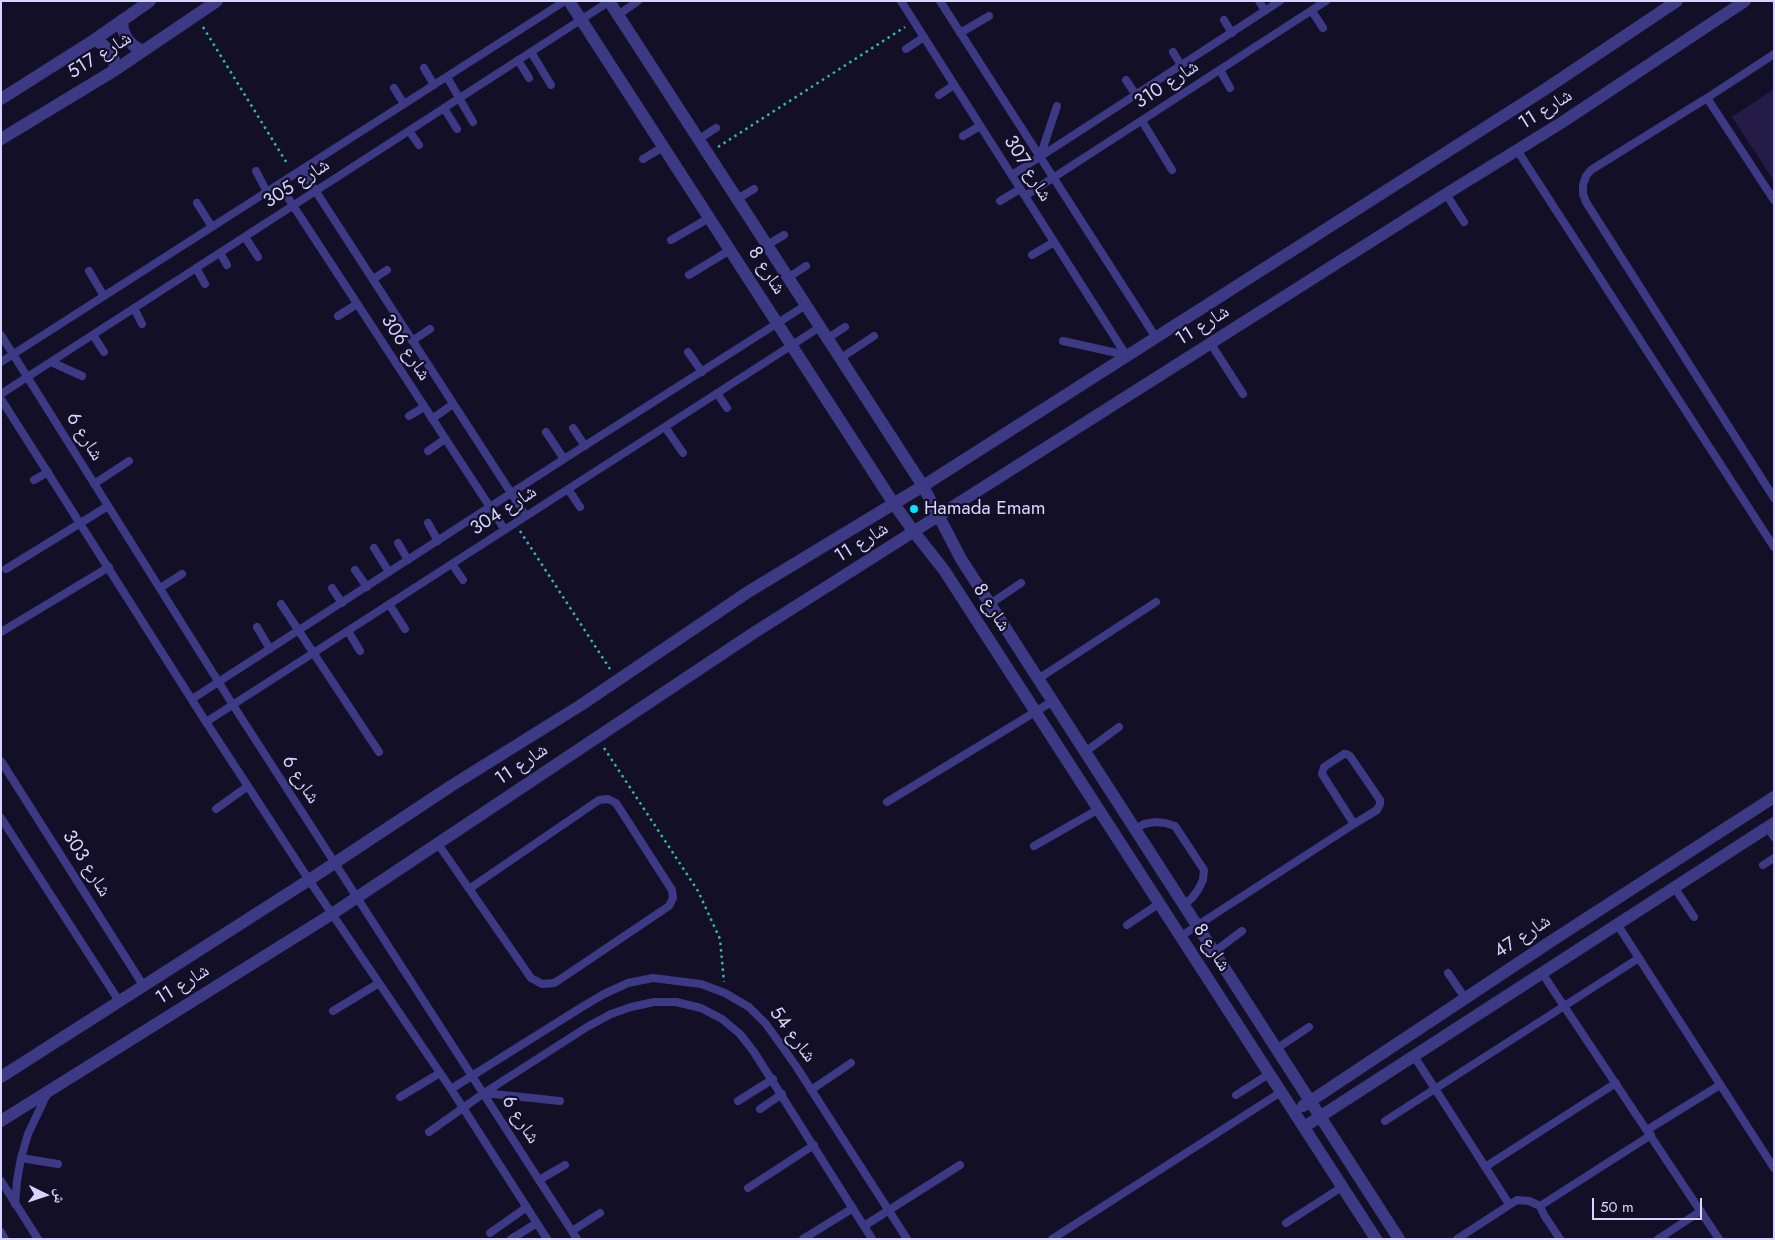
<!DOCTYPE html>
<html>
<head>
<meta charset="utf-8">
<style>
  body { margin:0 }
  #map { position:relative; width:1775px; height:1240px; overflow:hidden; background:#130f26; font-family:Jost,"Noto Naskh Arabic",sans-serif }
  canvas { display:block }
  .frame { position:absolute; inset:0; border:2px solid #d9d4ff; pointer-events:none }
  .north { position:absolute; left:20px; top:1170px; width:50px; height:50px; -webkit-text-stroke:4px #130f26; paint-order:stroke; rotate:94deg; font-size:14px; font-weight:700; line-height:20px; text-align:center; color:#d9d4ff }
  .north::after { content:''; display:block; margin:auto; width:18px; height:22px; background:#d9d4ff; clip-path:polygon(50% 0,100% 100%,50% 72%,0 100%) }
  .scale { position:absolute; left:1592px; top:1198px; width:110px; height:22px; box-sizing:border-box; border:2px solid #d9d4ff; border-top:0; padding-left:6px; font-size:15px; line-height:18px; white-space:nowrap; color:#d9d4ff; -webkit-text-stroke:4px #130f26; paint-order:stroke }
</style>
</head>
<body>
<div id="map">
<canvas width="1775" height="1240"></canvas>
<div class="frame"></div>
<div class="north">ش</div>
<div class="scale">50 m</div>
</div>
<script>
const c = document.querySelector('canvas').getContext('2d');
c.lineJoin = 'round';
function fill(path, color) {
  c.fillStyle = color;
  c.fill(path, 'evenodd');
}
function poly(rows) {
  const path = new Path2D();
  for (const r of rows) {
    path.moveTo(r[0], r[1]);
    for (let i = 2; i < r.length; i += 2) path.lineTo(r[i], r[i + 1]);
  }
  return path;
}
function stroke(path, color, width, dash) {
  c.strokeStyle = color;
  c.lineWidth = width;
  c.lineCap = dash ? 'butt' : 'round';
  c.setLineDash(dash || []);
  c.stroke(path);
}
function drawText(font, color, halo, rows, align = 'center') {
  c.font = font + ' Jost,"Noto Naskh Arabic",sans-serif';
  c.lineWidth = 4.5;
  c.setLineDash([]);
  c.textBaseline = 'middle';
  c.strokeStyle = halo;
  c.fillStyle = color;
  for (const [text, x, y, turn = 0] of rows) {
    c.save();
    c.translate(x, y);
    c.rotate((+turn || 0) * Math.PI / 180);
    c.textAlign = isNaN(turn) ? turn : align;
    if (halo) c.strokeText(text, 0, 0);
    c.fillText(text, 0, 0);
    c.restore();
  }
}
const building = poly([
  [1774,89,1774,181,1732,117]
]);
const path = poly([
  [203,27,288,165],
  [718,147,905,27],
  [520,531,610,669],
  [604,748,698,891,720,939,724,982]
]);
const lane = poly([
  [901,1,1126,355],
  [940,1,1155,336],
  [1259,1,1265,11],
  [1312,11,1323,28],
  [618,15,638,1],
  [1224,20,1232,33],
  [960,33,989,16],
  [906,49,924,37],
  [531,52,551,85],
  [1173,52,1181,65],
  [1774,54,1707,98,1591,170,1586,176,1583,185,1583,194,1586,202,1774,498],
  [518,60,529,78],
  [424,68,434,85],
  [1220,70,1230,88],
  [447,77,473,122],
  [1126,80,1136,95],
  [394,88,404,104],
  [939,95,954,85],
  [1707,98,1774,200],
  [444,108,457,129],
  [1142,121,1172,170],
  [409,131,419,145],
  [963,136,980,126],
  [699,139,716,128],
  [1517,150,1774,547],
  [1040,157,1057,106],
  [643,159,663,147],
  [302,170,526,516],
  [256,171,267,192],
  [1012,175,1280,1],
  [279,184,505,530],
  [1446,194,1464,222],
  [1025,196,1326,1],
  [737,199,754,189],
  [1000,201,1020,189],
  [197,203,212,227],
  [245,237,258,257],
  [671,240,709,218],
  [767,245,784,235],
  [220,253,227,265],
  [1032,255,1054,242],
  [196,268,205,284],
  [89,271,104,296],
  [689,275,730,250],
  [789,277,806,266],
  [373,279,387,270],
  [134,308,142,324],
  [338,316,357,304],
  [1,335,233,705,577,1239],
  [93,335,104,352],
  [828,338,845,327],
  [412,341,430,329],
  [1063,341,1126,355],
  [1211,344,1243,394],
  [688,352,702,372],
  [841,358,874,336],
  [1,362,565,1],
  [51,362,82,376],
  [717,393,727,408],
  [1,394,610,1],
  [1,399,206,722,309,880,451,1089,547,1239],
  [409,416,424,407],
  [432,419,453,404],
  [665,427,683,453],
  [573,428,585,446],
  [546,432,564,459],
  [428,451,445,439],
  [34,480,48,472],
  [94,484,129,461],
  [568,489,580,507],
  [428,523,438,541],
  [398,543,408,560],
  [374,548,389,572],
  [452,564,463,580],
  [6,569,108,506],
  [355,570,367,587],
  [160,588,182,574],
  [332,588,342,603],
  [281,604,379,752],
  [389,604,405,629],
  [990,604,1021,583],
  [257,627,270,649],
  [348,631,360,651],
  [1,632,109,567],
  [1038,679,1156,602],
  [192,699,564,459,806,305],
  [206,722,820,327],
  [1085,752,1119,727],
  [1344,754,1347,754,1350,756,1380,800,1380,804,1377,810,1354,824,1322,774,1324,767,1344,754],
  [1,761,143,985],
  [887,802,1053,701],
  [216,809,248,786],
  [1,818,119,1001],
  [1767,827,1774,837],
  [1135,829,1144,824,1155,822,1165,823,1175,826,1204,870,1203,880,1198,890,1192,898,1184,905],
  [438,844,531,978,542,984,554,983,559,980,669,906,673,898,672,890,616,803,608,799,599,800,469,889],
  [1034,846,1099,809],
  [1763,865,1774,858],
  [1674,887,1694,917],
  [1617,924,1774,1168],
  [1127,925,1160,903],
  [1181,936,1354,824],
  [1214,952,1242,931],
  [1448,973,1465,998],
  [1542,973,1719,1239],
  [333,1011,379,983],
  [1276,1049,1309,1027],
  [1414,1056,1509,1204],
  [451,1089,582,1007,604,994,628,983,653,978,701,984,725,993,749,1007,766,1024,796,1066,907,1239],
  [811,1090,851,1063],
  [484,1093,560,1101],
  [1236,1095,1269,1074],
  [400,1097,440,1073],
  [738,1101,773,1079],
  [760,1109,782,1094],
  [1385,1121,1639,958],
  [1647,1130,1720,1085],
  [429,1132,484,1093,587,1027,611,1014,631,1007,654,1002,676,1002,701,1008,722,1019,740,1034,754,1052,872,1239],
  [21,1158,58,1164],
  [1485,1167,1616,1083],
  [539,1180,565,1165],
  [1,1181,38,1239],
  [748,1188,814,1145],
  [15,1204,17,1181,21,1158,28,1134,47,1094],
  [1286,1223,1342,1187],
  [864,1226,960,1165],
  [572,1231,600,1213],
  [1,1232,5,1239],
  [490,1233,527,1207],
  [511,1239,537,1223],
  [803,1239,853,1208],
  [1052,1239,1281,1092],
  [1457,1239,1517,1200,1529,1201,1540,1206],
  [1560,1239,1544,1215,1540,1206,1651,1135],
  [1658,1239,1701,1211]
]);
const street = poly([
  [569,1,894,504,914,532,944,570,1376,1239],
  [609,1,923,486,961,559,1399,1239],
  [122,20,123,30,127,39,134,46,143,51],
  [94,40,102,44,109,51,114,60,115,70],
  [1,99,94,40,150,1],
  [1,139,115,70,217,1],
  [1,1077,309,880,451,786,581,705,748,592,923,486,1544,90,1677,1],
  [1303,1106,1553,940,1774,797],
  [1,1121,332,914,752,634,1446,194,1561,123,1745,1],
  [1304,1127,1774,823]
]);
const markers = [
  [914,509,5,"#00e5ff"]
];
const streetNames = [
  ["شارع 517",100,56,-32],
  ["شارع 310",1167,85,-33],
  ["شارع 11",1546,110,-32],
  ["شارع 307",1027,169,58],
  ["شارع 305",297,184,-33],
  ["شارع 8",766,271,57],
  ["شارع 11",1203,326,-32],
  ["شارع 306",405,348,57],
  ["شارع 6",84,437,58],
  ["شارع 304",504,511,-33],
  ["شارع 11",862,543,-32],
  ["شارع 8",991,608,57],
  ["شارع 11",522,765,-34],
  ["شارع 6",300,780,57],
  ["شارع 303",86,864,58],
  ["شارع 47",1523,937,-33],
  ["شارع 8",1211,948,57],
  ["شارع 11",183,985,-32],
  ["شارع 54",792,1035,53],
  ["شارع 6",520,1120,57]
];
const poiNames = [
  ["Hamada Emam",924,509]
];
fill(building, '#241b47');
stroke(path, '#2fb8b0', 2.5, [2.5, 4]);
stroke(lane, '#3d3a85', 8);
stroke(street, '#3d3a85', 12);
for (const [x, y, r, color] of markers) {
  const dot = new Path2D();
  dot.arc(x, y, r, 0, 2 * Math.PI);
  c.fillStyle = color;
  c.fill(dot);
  stroke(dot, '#130f26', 2);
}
drawText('19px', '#d9d4ff', '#130f26', streetNames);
drawText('19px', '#d9d4ff', '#130f26', poiNames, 'left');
</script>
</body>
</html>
